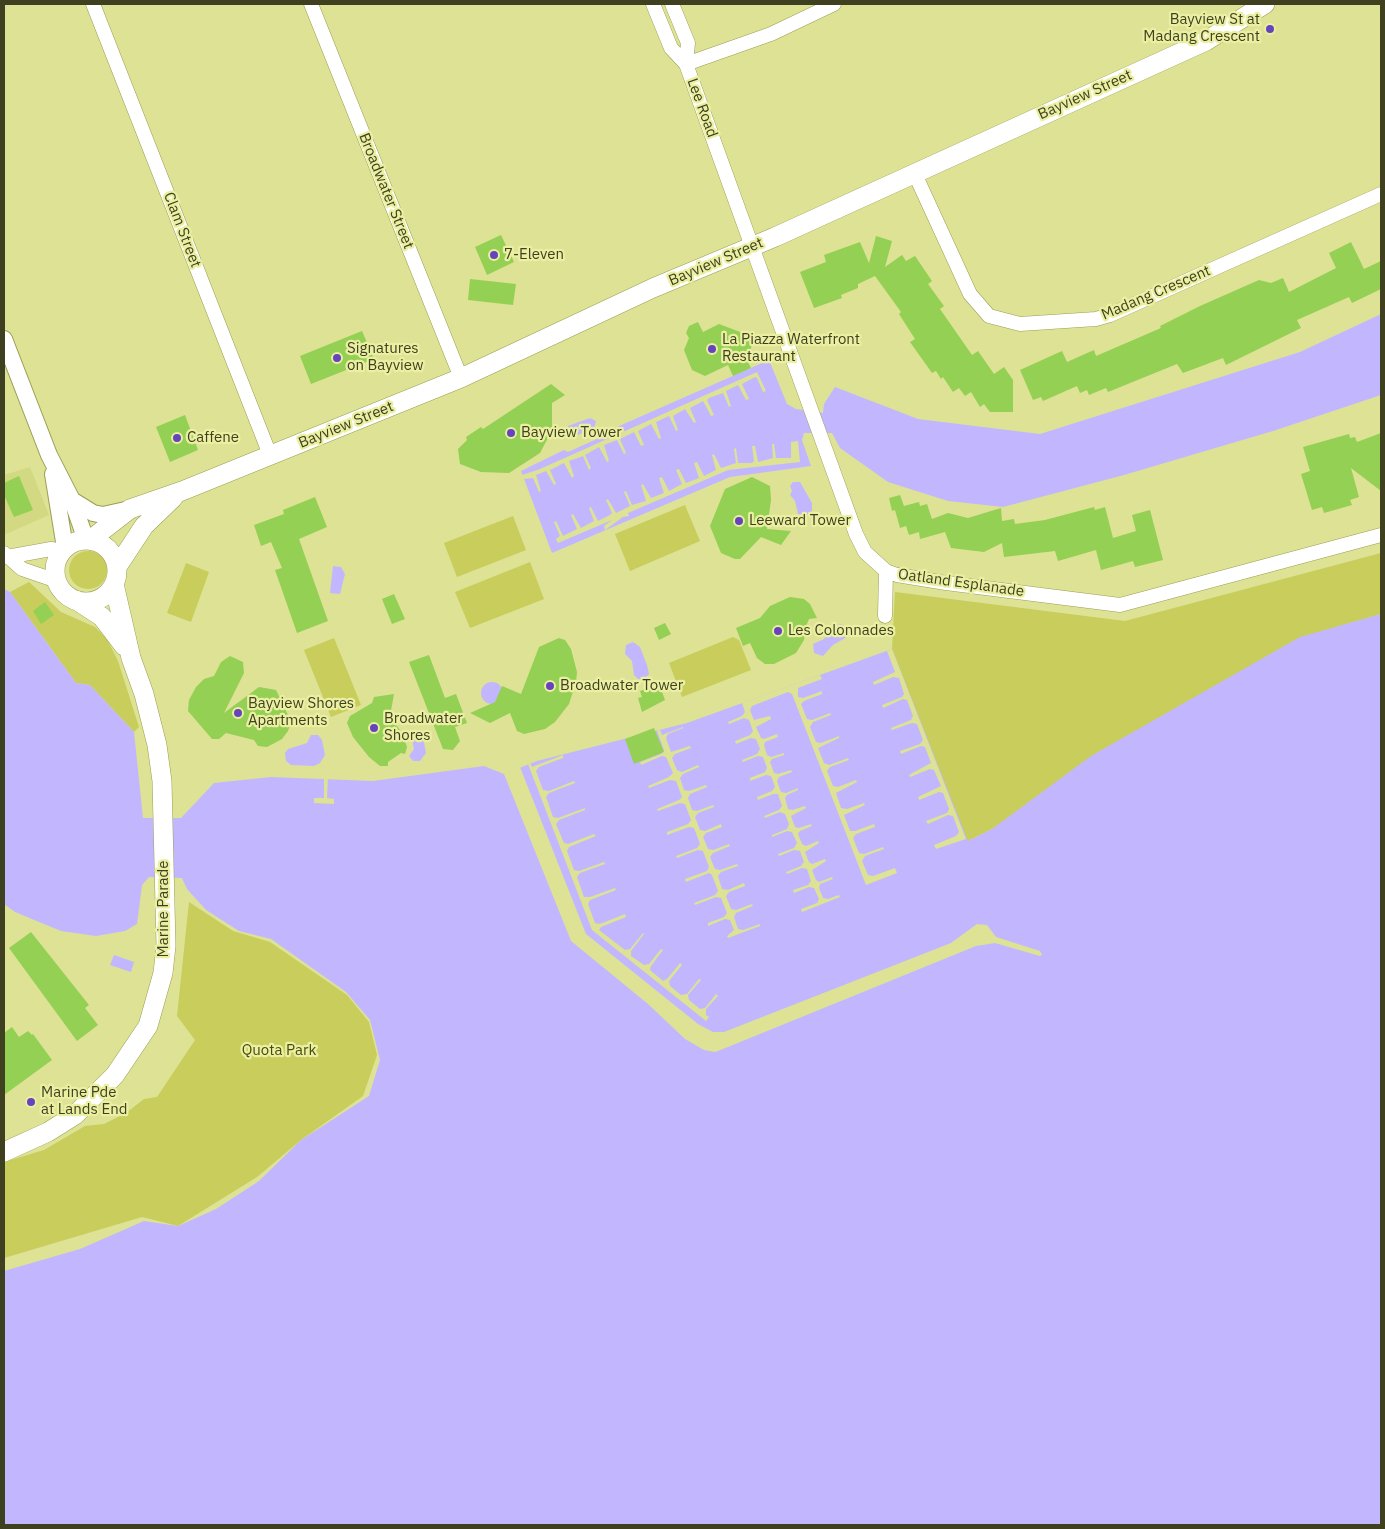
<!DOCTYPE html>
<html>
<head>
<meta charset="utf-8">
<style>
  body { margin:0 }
  #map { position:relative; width:1385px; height:1529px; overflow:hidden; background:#dde295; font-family:"IBM Plex Sans",sans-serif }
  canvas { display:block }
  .frame { position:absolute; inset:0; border:5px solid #3e4020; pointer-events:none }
</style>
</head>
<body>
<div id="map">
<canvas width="1385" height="1529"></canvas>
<div class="frame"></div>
</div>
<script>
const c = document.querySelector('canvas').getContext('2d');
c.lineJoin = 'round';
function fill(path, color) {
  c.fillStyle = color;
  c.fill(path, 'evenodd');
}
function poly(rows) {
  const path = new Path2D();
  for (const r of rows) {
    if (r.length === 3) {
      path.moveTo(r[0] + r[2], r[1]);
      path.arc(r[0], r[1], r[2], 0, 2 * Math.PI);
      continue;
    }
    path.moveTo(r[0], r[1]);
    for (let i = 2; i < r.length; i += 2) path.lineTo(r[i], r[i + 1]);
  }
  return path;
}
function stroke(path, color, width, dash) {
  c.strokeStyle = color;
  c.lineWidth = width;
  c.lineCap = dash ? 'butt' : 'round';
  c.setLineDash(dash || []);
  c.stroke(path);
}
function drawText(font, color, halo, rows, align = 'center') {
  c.font = font + ' "IBM Plex Sans",sans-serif';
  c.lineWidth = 4.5;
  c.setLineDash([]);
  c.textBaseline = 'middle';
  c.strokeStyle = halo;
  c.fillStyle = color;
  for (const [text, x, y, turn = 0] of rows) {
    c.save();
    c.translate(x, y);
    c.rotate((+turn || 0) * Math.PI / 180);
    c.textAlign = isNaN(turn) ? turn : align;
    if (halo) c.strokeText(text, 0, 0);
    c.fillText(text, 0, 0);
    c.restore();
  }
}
const built = poly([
  [30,467,49,515,6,534,4,532,4,475]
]);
const green = poly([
  [685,505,700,541,630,571,615,534],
  [513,516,526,550,457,577,444,543],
  [88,570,19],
  [1381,553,1381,614,1300,638,992,829,968,841,966,839,892,649,895,592,1125,621],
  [530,562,544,599,470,628,455,592],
  [186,563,209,572,191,622,167,613],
  [29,582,61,612,95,627,107,639,118,661,139,727,134,732,90,685,76,683,10,592],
  [733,637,739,640,751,670,682,697,669,663],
  [334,638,361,705,331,717,304,650],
  [189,902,233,931,270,942,347,995,369,1022,377,1055,363,1096,301,1140,257,1177,178,1226,142,1217,4,1258,4,1162,44,1150,85,1126,104,1124,126,1113,144,1099,157,1097,195,1040,177,1016]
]);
const water = poly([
  [1381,314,1381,395,1273,431,1124,475,1003,507,948,501,888,482,840,448,832,433,804,433,802,440,811,466,730,477,552,553,521,471,564,450,568,452,608,434,610,430,769,360,787,404,796,409,823,413,824,404,835,387,918,419,1040,434,1300,352],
  [590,418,596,421,594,428,573,437,567,436,565,432,568,426],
  [793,482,800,482,812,503,812,511,807,515,798,514,795,501,790,495,792,491,790,486],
  [333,566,341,567,345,574,340,594,330,593],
  [4,589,10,592,76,683,90,685,134,732,143,818,181,818,214,783,271,777,373,781,484,766,504,774,537,761,687,723,892,649,968,841,992,829,1091,756,1300,637,1381,614,1381,1525,4,1525,4,1271,80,1249,144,1221,178,1226,216,1209,259,1181,301,1140,369,1096,380,1060,370,1020,346,992,271,939,239,931,206,910,187,889,182,878,149,877,142,885,137,924,125,931,96,936,61,931,15,912,4,904],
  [841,624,847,628,847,637,833,645,823,656,814,653,813,644,824,639,833,627],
  [633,642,640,647,647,665,649,674,645,679,638,679,634,675,632,661,625,654,626,645],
  [492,693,11],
  [318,735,322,740,325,755,320,763,314,766,291,765,286,761,285,753,288,749,307,743,311,735],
  [418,735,423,738,426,753,420,761,413,761,409,756,414,749,412,740],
  [114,955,134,962,131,972,110,965]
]);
const pier = poly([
  [757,372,766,391,763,392,757,378,755,377,742,384,749,399,746,400,738,385,726,391,731,406,729,407,723,393,709,398,707,400,714,415,711,416,703,401,690,408,696,422,694,423,685,409,673,416,678,430,676,431,669,416,656,422,661,438,659,439,651,424,638,431,644,445,641,446,634,432,620,439,626,453,624,454,617,440,604,445,609,461,607,462,599,447,585,455,591,468,589,470,583,456,569,461,574,476,572,478,564,463,550,470,556,484,554,485,546,471,536,475,541,491,539,492,533,478,524,479,522,475,540,469],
  [798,441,800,462,728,470,628,513,629,516,623,517,605,530,604,526,612,520,558,543,556,539,560,536,554,522,556,521,563,536,577,529,571,515,573,514,581,528,594,521,589,508,591,507,598,521,610,515,612,513,606,500,608,499,616,513,630,506,624,492,626,491,632,505,646,501,641,485,643,484,651,498,664,493,659,478,662,477,669,491,682,484,676,470,679,469,686,483,699,478,694,463,697,462,704,476,716,470,712,455,714,454,721,468,736,463,734,449,736,448,738,463,752,463,754,461,752,446,755,446,758,462,773,458,772,444,774,444,776,458,791,458,791,442],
  [892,649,966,839,936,849,934,845,956,836,959,832,953,816,948,815,928,824,926,821,947,813,949,809,943,793,939,792,919,800,918,797,941,786,934,770,930,769,910,777,909,775,931,763,925,747,921,746,901,754,900,751,920,744,923,740,917,724,912,723,892,730,891,728,911,720,913,716,907,700,903,699,883,708,882,705,902,697,904,694,899,678,893,677,874,685,873,682,895,672,887,651],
  [820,675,822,679,798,688,798,697,803,698,822,691,822,694,804,701,801,704,807,719,812,720,830,713,831,715,813,722,810,727,816,742,821,743,839,736,839,738,818,748,824,763,829,765,848,758,849,760,830,767,827,771,833,786,838,787,856,780,857,782,836,793,841,808,847,809,864,803,865,805,844,815,850,831,855,831,874,824,875,827,856,834,853,838,859,853,864,854,883,847,884,849,865,856,862,861,868,875,873,876,895,868,897,873,866,885,792,694,788,692,752,706,750,710,754,720,770,716,771,719,756,727,761,738,764,739,777,734,778,737,765,742,764,745,767,755,771,757,784,753,784,755,772,759,770,762,774,773,778,774,791,770,792,772,779,777,777,781,781,792,786,793,798,788,798,790,787,795,785,798,788,809,792,810,805,806,806,808,791,816,795,827,799,828,811,824,812,826,800,831,798,834,802,844,806,846,818,841,819,843,805,852,809,862,812,864,825,859,826,861,812,870,816,880,819,882,832,877,833,879,820,884,819,888,823,898,828,899,839,895,840,897,802,912,801,909,817,903,819,899,814,888,809,887,794,893,793,890,808,885,811,881,807,869,802,868,787,874,786,872,801,866,804,862,800,851,794,850,779,856,778,854,794,848,797,843,792,832,787,831,772,837,772,835,787,829,789,824,785,814,780,812,765,818,764,816,779,810,782,806,778,794,773,794,758,800,757,797,772,791,775,787,771,776,766,775,750,781,750,778,765,772,767,768,763,757,758,756,743,762,742,760,757,754,760,749,756,739,751,738,736,744,735,741,750,735,753,731,749,720,744,718,729,724,728,722,742,716,745,712,742,703],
  [683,727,683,728,668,734,666,738,671,752,690,746,691,748,675,754,672,758,677,770,682,772,698,765,699,767,683,774,680,778,684,790,689,791,706,785,707,787,690,794,688,798,692,810,697,811,713,805,714,807,698,813,695,817,700,830,705,831,721,824,722,827,706,833,703,837,708,849,713,850,729,844,730,846,713,853,710,857,715,869,720,870,737,864,738,866,721,872,718,876,722,889,728,890,744,883,745,886,729,892,726,896,731,909,736,910,752,904,753,906,736,913,734,917,738,929,743,930,760,924,760,926,728,938,727,936,734,930,730,920,725,919,708,926,708,923,724,917,727,913,721,898,716,897,695,905,694,903,715,895,718,891,712,875,709,873,686,882,685,879,707,871,709,867,703,851,698,850,677,858,676,856,697,848,700,844,694,828,689,827,667,835,667,832,688,824,691,820,685,804,680,803,658,811,657,809,679,800,682,797,676,781,670,780,649,788,648,786,669,777,673,773,666,757,662,756,641,765,640,762,661,754,664,750,657,731,660,730,662,735],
  [563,755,563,758,539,767,536,771,543,790,549,791,574,781,575,783,549,793,546,797,553,817,558,818,585,808,585,810,559,820,556,824,564,843,568,844,594,834,596,836,569,847,567,851,574,870,579,871,604,862,605,864,580,873,577,877,584,897,590,897,615,888,616,890,590,900,588,904,595,923,600,924,625,914,626,917,601,927,599,930,625,950,630,949,643,933,644,934,631,951,631,956,644,965,649,964,661,949,663,950,651,966,650,970,663,981,667,979,680,963,682,965,669,981,670,986,681,995,687,994,699,979,701,980,688,995,689,1000,700,1009,705,1008,716,994,718,996,706,1009,706,1015,709,1017,706,1021,592,930,528,764,530,763,532,767],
  [520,767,586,934,698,1024,713,1032,724,1032,951,943,977,924,987,925,996,937,1040,951,1042,955,1040,956,995,943,976,946,723,1049,715,1052,704,1050,685,1039,648,1004,571,941,504,774],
  [324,777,328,777,327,798,334,799,334,804,314,803,314,798,324,798]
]);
const building = poly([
  [501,235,514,262,487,275,475,247],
  [876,236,892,241,885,267,902,255,906,261,915,256,932,281,928,284,944,306,940,309,972,355,978,351,994,374,1004,367,1013,380,1013,412,990,412,984,404,980,407,971,392,965,396,959,388,953,392,943,377,941,379,936,371,932,373,910,342,915,339,899,314,901,312,875,276,858,284,858,288,841,295,842,298,814,308,800,272,826,262,824,255,860,242,869,263],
  [1351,242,1364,269,1381,261,1381,289,1352,303,1349,297,1297,320,1301,328,1226,365,1223,358,1183,373,1177,364,1108,392,1106,388,1089,395,1087,390,1080,393,1077,386,1043,401,1041,397,1033,400,1020,370,1062,351,1067,362,1094,350,1096,356,1161,328,1160,326,1200,306,1259,280,1271,283,1283,278,1289,292,1336,268,1329,253],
  [470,279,516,284,513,305,468,300],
  [698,322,703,332,719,324,748,335,752,344,748,362,751,368,733,376,728,365,705,376,692,370,684,350,689,338,686,333,689,326],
  [362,331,374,359,311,384,300,356],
  [551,384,565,395,552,403,552,430,540,453,509,473,481,472,460,464,458,449,467,440,466,437,481,427,483,429],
  [185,415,198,450,170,462,156,427],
  [1381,433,1381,491,1351,468,1359,497,1350,500,1352,505,1324,513,1322,507,1312,510,1301,474,1310,471,1303,447,1349,434,1350,438,1355,437,1357,442],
  [19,476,33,510,14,517,4,495,4,483],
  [752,477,770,486,771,500,767,529,791,531,781,545,761,537,740,559,735,559,721,553,710,526,725,489],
  [900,495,904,506,919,502,920,506,927,504,932,519,948,513,968,518,1001,508,1002,521,1014,519,1015,524,1045,520,1094,507,1095,510,1105,507,1113,538,1136,531,1132,515,1150,510,1163,560,1135,567,1133,561,1101,570,1096,550,1058,561,1055,551,1004,557,1002,543,984,552,951,548,945,532,920,539,919,532,909,535,906,526,900,528,895,510,892,511,889,498],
  [315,497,327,527,299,539,328,621,297,633,275,570,282,568,271,542,261,546,254,525,284,514,283,510],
  [394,594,405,619,392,624,382,599],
  [790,597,804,599,810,604,817,618,809,619,805,629,804,640,796,653,774,664,765,664,757,658,750,643,743,646,736,628,760,618,770,606],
  [45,602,54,615,41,624,33,611],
  [665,623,671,634,659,640,654,628],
  [559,638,565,640,571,649,577,672,576,682,569,704,555,722,545,729,524,734,517,731,510,713,490,723,470,713,495,702,502,686,521,694,539,647],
  [429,655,445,698,456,694,467,723,455,727,460,741,453,750,443,749,409,662],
  [230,656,243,662,244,673,224,713,259,687,276,690,288,715,290,725,288,731,282,739,267,747,258,746,254,740,226,733,219,739,212,739,188,711,189,700,196,687,204,679,214,676,221,662],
  [659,684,665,700,642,712,638,698,642,697,640,691],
  [394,694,390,716,402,733,407,747,405,754,401,753,388,762,388,766,380,766,369,757,353,737,347,723,350,716,372,703,374,697],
  [654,728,664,752,634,764,625,739],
  [31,932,89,1005,85,1008,98,1025,77,1041,9,948],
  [12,1027,19,1037,28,1031,32,1035,33,1034,52,1060,4,1095,4,1033]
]);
const minor = poly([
  [93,4,270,455],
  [311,4,461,378],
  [653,4,671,48,686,64,856,534,865,552,886,571,897,575,946,583,1120,605,1381,535],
  [672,4,688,43,686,64],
  [686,64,771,34,834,4],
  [914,172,970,294,989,316,1020,324,1096,319,1110,315,1381,194],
  [4,553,22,569,57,581],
  [7,557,51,549,62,551],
  [885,616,886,571]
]);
const tertiary = poly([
  [4,339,49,455,72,500,86,540],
  [53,474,65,548],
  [72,500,93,513,103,515,130,509]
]);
const secondary = poly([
  [90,540,130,509,182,491,461,378,653,288,775,237,1206,41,1265,4],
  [86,571,31],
  [117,567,144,526,173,498],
  [76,600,102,617,124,646],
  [4,1152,48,1132,75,1115,115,1075,148,1026,163,973,166,946,162,781,157,745,144,694,131,658,114,584]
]);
const markers = [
  [1270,29,5,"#6544bc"],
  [494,255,5,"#6544bc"],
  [712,349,5,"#6544bc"],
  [337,358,5,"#6544bc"],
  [511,433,5,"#6544bc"],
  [177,438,5,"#6544bc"],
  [739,521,5,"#6544bc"],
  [778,631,5,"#6544bc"],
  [550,686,5,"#6544bc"],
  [238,713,5,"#6544bc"],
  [374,728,5,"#6544bc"],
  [31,1102,5,"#6544bc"]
];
const poiNames = [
  ["Bayview St at",1260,20,"right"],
  ["Madang Crescent",1260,37,"right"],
  ["7-Eleven",504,255],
  ["La Piazza Waterfront",722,340],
  ["Restaurant",722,357],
  ["Signatures",347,349],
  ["on Bayview",347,366],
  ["Bayview Tower",521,433],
  ["Caffene",187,438],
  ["Leeward Tower",749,521],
  ["Les Colonnades",788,631],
  ["Broadwater Tower",560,686],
  ["Bayview Shores",248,704],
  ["Apartments",248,721],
  ["Broadwater",384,719],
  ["Shores",384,736],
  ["Marine Pde",41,1093],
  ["at Lands End",41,1110]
];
const streetNames = [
  ["Bayview Street",1085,95,-24],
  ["Lee Road",702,108,70],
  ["Broadwater Street",386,191,68],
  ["Clam Street",182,230,69],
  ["Bayview Street",716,262,-23],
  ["Madang Crescent",1156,293,-23],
  ["Bayview Street",346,425,-22],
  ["Oatland Esplanade",961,583,8],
  ["Marine Parade",164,909,-90]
];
const parkNames = [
  ["Quota Park",279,1051]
];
fill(built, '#d3d882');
fill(green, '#c8cd5b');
fill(water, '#c2b7ff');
fill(pier, '#dde295');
fill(building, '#93d053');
stroke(minor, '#9b9f53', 15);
stroke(tertiary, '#9b9f53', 18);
stroke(secondary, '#9b9f53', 20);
stroke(minor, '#fff', 14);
stroke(tertiary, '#fff', 16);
stroke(secondary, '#fff', 19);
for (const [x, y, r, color] of markers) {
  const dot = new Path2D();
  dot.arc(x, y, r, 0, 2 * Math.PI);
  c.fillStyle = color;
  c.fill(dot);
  stroke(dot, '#ebefa1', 2);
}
drawText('15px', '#3e4020', '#ebefa1', poiNames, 'left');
drawText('15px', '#3e4020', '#ebefa1', streetNames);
drawText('15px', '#494b0f', '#ebefa1', parkNames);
</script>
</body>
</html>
